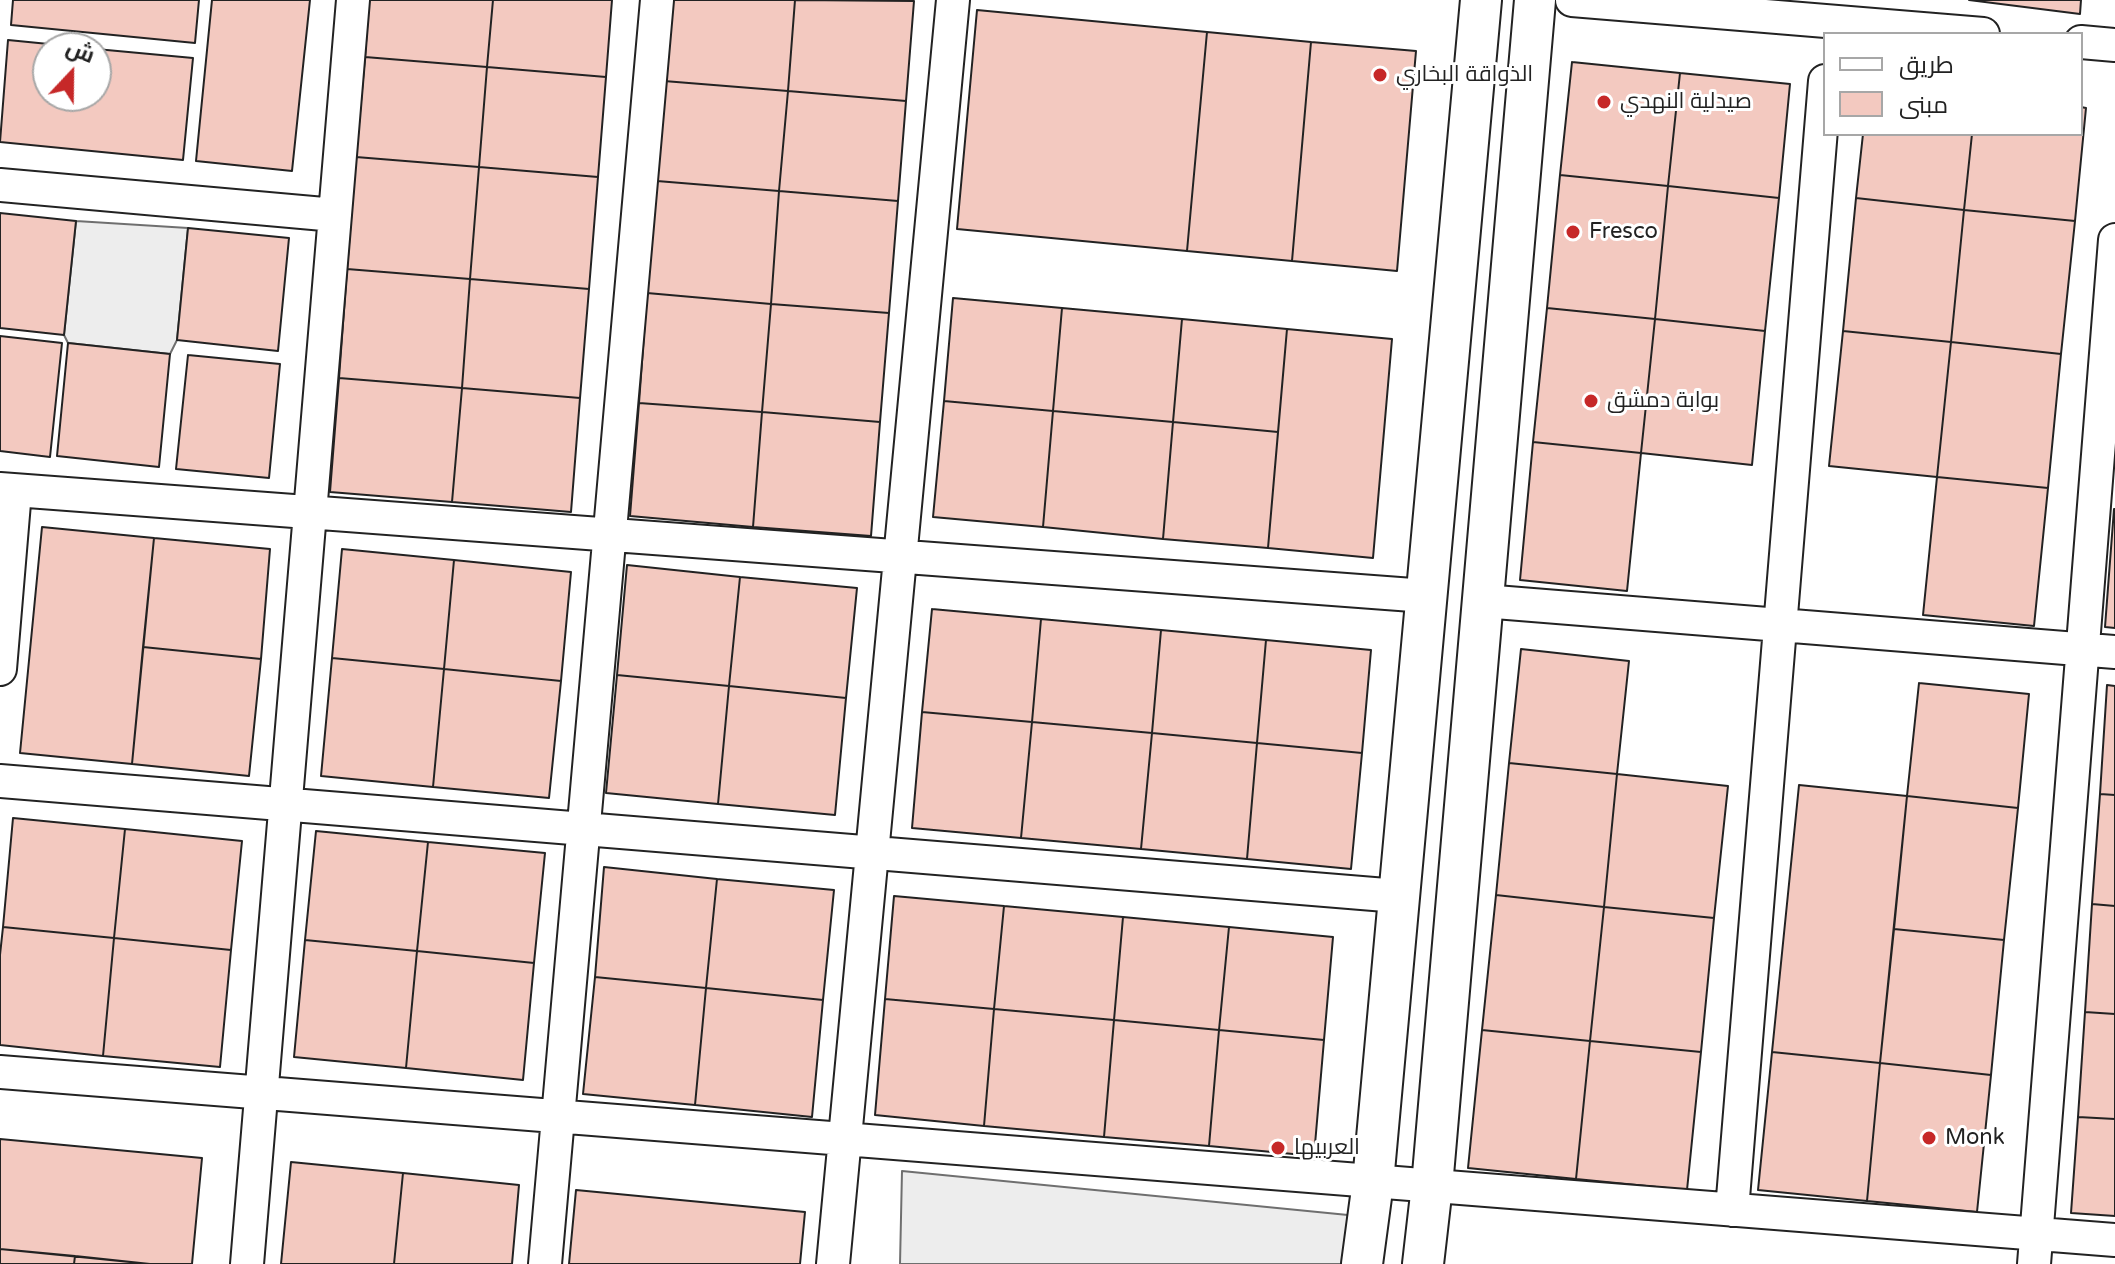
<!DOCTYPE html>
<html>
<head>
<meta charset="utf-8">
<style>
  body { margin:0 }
  #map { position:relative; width:2115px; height:1264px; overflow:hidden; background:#fff; font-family:"Varela Round",Cairo,sans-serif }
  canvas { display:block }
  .legend { position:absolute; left:1823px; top:32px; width:260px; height:104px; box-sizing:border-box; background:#fff; border:2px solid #a7a7a7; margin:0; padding:10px 14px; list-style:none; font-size:24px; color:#222 }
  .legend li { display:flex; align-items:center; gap:16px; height:40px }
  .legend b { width:40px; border:2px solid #a7a7a7 }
  .north { position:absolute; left:32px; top:32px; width:80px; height:80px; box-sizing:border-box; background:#fff; border:2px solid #a7a7a7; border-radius:50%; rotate:22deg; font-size:22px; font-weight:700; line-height:32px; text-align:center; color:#222 }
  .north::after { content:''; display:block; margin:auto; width:28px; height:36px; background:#c62828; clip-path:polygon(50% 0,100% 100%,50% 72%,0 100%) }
</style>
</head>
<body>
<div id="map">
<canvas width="2115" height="1264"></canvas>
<ul class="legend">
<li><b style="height:10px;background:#fff"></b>طريق</li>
<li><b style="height:22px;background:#f3c9c0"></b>مبنى</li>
</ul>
<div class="north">ش</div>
</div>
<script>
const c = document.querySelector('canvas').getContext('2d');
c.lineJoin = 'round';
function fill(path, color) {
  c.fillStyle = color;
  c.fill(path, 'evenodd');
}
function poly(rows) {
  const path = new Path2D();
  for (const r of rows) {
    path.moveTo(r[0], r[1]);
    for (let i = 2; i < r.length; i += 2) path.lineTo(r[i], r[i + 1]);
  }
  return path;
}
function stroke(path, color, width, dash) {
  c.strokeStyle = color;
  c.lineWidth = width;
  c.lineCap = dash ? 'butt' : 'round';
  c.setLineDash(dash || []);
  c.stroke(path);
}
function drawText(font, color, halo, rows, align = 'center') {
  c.font = font + ' "Varela Round",Cairo,sans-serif';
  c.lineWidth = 6;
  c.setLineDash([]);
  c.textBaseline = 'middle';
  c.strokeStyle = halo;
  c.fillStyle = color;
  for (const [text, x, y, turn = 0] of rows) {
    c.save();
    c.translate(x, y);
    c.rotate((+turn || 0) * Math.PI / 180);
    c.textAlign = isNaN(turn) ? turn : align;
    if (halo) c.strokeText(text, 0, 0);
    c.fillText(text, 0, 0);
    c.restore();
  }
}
const parking = poly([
  [76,221,188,228,177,340,170,354,68,343,64,335,76,221],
  [902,1171,1348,1215,1342,1264,900,1264,902,1171]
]);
const building = poly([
  [13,0,199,0,195,43,11,25,13,0],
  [212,0,310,0,292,171,196,161,212,0],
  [369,0,493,0,487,67,365,57,369,0],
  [493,0,612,0,606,77,487,67,493,0],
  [671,0,795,0,788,91,664,81,671,0],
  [795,0,914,1,906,101,788,91,795,0],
  [1969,0,2081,0,2080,14,1969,0],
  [977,10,1207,32,1187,251,957,229,977,10],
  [1207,32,1311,42,1292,261,1187,251,1207,32],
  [8,40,89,48,48,48,48,96,96,96,96,49,193,58,183,160,0,142,8,40],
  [1311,42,1416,51,1397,271,1292,261,1311,42],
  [365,57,487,67,479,167,356,157,365,57],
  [1572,62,1680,73,1668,186,1560,175,1572,62],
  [487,67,606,77,598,177,479,167,487,67],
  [1680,73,1790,84,1779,198,1668,186,1680,73],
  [664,81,788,91,779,191,657,181,664,81],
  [788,91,906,101,898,201,779,191,788,91],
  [2081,107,2086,108,2075,221,1964,210,1972,134,2081,134,2081,107],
  [1863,134,1972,134,1964,210,1856,198,1863,134],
  [356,157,479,167,470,279,347,269,356,157],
  [479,167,598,177,589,289,470,279,479,167],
  [1560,175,1668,186,1655,319,1547,308,1560,175],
  [657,181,779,191,771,304,647,293,657,181],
  [1668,186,1779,198,1765,331,1655,319,1668,186],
  [779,191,898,201,889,313,771,304,779,191],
  [1856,198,1964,210,1951,342,1843,331,1856,198],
  [1964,210,2075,221,2061,354,1951,342,1964,210],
  [0,213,76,221,64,335,0,328,0,213],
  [188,228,289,238,278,351,177,340,188,228],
  [347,269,470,279,462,388,339,378,347,269],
  [470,279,589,289,580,398,462,388,470,279],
  [647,293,771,304,762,412,639,403,647,293],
  [953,298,1062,308,1053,411,944,401,953,298],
  [771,304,889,313,880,422,762,412,771,304],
  [1062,308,1182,319,1173,422,1053,411,1062,308],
  [1547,308,1655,319,1641,453,1533,442,1547,308],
  [1182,319,1287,329,1278,432,1173,422,1182,319],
  [1655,319,1765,331,1752,465,1641,453,1655,319],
  [1287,329,1392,339,1373,558,1268,548,1287,329],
  [1843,331,1951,342,1937,477,1829,466,1843,331],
  [0,336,62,343,50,457,0,451,0,336],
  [1951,342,2061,354,2048,488,1937,477,1951,342],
  [68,343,170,354,159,467,57,456,68,343],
  [188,355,280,364,269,478,176,469,188,355],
  [339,378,462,388,452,502,330,492,339,378],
  [462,388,580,398,571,512,452,502,462,388],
  [944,401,1053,411,1043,527,933,517,944,401],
  [639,403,762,412,753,527,630,516,639,403],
  [1053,411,1173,422,1163,539,1043,527,1053,411],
  [762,412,880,422,871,536,753,527,762,412],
  [1173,422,1278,432,1268,548,1163,539,1173,422],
  [1533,442,1641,453,1627,591,1520,580,1533,442],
  [1937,477,2048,488,2034,626,1923,615,1937,477],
  [2114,509,2115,509,2115,628,2105,627,2114,509],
  [42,527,154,538,132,764,20,753,42,527],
  [154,538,270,549,261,659,143,647,154,538],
  [342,549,454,560,444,669,332,658,342,549],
  [454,560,571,572,561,681,444,669,454,560],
  [627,565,740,577,729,686,617,675,627,565],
  [740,577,857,588,846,698,729,686,740,577],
  [932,609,1041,619,1032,722,922,712,932,609],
  [1041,619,1161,630,1152,733,1032,722,1041,619],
  [1161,630,1266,640,1257,743,1152,733,1161,630],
  [1266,640,1371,650,1362,753,1257,743,1266,640],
  [143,647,261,659,249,776,132,764,143,647],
  [1521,649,1629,661,1617,774,1509,763,1521,649],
  [332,658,444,669,433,787,321,776,332,658],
  [444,669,561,681,549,798,433,787,444,669],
  [617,675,729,686,718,804,606,793,617,675],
  [1919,683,2029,694,2018,808,1907,796,1919,683],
  [2107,685,2115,686,2115,795,2100,794,2107,685],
  [729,686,846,698,835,815,718,804,729,686],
  [922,712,1032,722,1021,838,912,828,922,712],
  [1032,722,1152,733,1141,849,1021,838,1032,722],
  [1152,733,1257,743,1247,859,1141,849,1152,733],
  [1257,743,1362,753,1351,869,1247,859,1257,743],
  [1509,763,1617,774,1604,907,1496,895,1509,763],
  [1617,774,1728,786,1714,918,1604,907,1617,774],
  [1799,785,1907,796,1880,1063,1772,1052,1799,785],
  [2100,794,2115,795,2115,906,2092,904,2100,794],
  [1907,796,2018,808,2004,940,1894,929,1907,796],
  [13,818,125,829,114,938,3,927,13,818],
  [125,829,242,841,231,950,114,938,125,829],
  [316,831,428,842,417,951,305,940,316,831],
  [428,842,545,853,534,963,417,951,428,842],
  [604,867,717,879,706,988,595,977,604,867],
  [717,879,834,890,823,1000,706,988,717,879],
  [1496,895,1604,907,1590,1041,1482,1030,1496,895],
  [894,896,1004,906,994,1009,885,999,894,896],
  [2092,904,2115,906,2115,1014,2085,1012,2092,904],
  [1004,906,1123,917,1114,1020,994,1009,1004,906],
  [1604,907,1714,918,1701,1052,1590,1041,1604,907],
  [1123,917,1229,927,1219,1030,1114,1020,1123,917],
  [3,927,114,938,103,1056,0,1045,0,955,3,927],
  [1229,927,1333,937,1324,1040,1219,1030,1229,927],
  [1894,929,2004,940,1991,1075,1880,1063,1894,929],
  [114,938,231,950,220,1067,103,1056,114,938],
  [305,940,417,951,406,1068,294,1057,305,940],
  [417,951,534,963,523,1080,406,1068,417,951],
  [595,977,706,988,695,1105,583,1094,595,977],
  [706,988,823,1000,812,1117,695,1105,706,988],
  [885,999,994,1009,984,1126,875,1115,885,999],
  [994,1009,1114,1020,1104,1137,984,1126,994,1009],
  [2085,1012,2115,1014,2115,1119,2078,1117,2085,1012],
  [1114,1020,1219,1030,1209,1146,1104,1137,1114,1020],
  [1219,1030,1324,1040,1314,1156,1209,1146,1219,1030],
  [1482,1030,1590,1041,1576,1179,1468,1168,1482,1030],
  [1590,1041,1701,1052,1687,1190,1576,1179,1590,1041],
  [1772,1052,1880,1063,1867,1201,1758,1190,1772,1052],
  [1880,1063,1991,1075,1977,1212,1867,1201,1880,1063],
  [2078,1117,2115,1119,2115,1216,2071,1213,2078,1117],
  [0,1139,202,1158,192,1264,150,1264,0,1249,0,1139],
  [291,1162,403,1173,394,1264,281,1264,291,1162],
  [403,1173,519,1185,512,1264,394,1264,403,1173],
  [576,1190,805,1212,800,1264,569,1264,576,1190],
  [0,1249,75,1256,74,1264,0,1264,0,1249],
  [75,1256,150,1264,74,1264,75,1256]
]);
const minor = poly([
  [1572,0,1983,34],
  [2081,42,2115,45],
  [0,185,335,215],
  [0,489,1426,596],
  [1483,601,2115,652],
  [0,669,15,491],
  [0,781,1398,896],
  [0,1072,2115,1240],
  [1732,1210,1825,81],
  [247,1264,353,0],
  [545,1264,657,0],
  [833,1264,953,0],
  [2034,1264,2115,240]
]);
const tertiary = poly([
  [1362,1264,1373,1182,1481,0],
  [1423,1264,1432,1186,1535,0]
]);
const markers = [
  [1380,75,8,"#c62828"],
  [1604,102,8,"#c62828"],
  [1573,232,8,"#c62828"],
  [1591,401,8,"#c62828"],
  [1929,1138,8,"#c62828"],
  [1278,1148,8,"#c62828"]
];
const poiNames = [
  ["الذواقة البخاري",1396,75],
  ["صيدلية النهدي",1620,102],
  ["Fresco",1589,232],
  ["بوابة دمشق",1607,401],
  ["Monk",1945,1138],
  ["العربيها",1294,1148]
];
fill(parking, '#ededed');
stroke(parking, '#6f6f6f', 2);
fill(building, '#f3c9c0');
stroke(building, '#222', 2);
stroke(minor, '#222', 36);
stroke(tertiary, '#222', 44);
stroke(minor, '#fff', 32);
stroke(tertiary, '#fff', 40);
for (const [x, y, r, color] of markers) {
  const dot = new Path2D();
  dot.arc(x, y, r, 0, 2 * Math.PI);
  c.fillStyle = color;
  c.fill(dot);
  stroke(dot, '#fff', 3);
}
drawText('22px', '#222', '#fff', poiNames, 'left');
</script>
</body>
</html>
